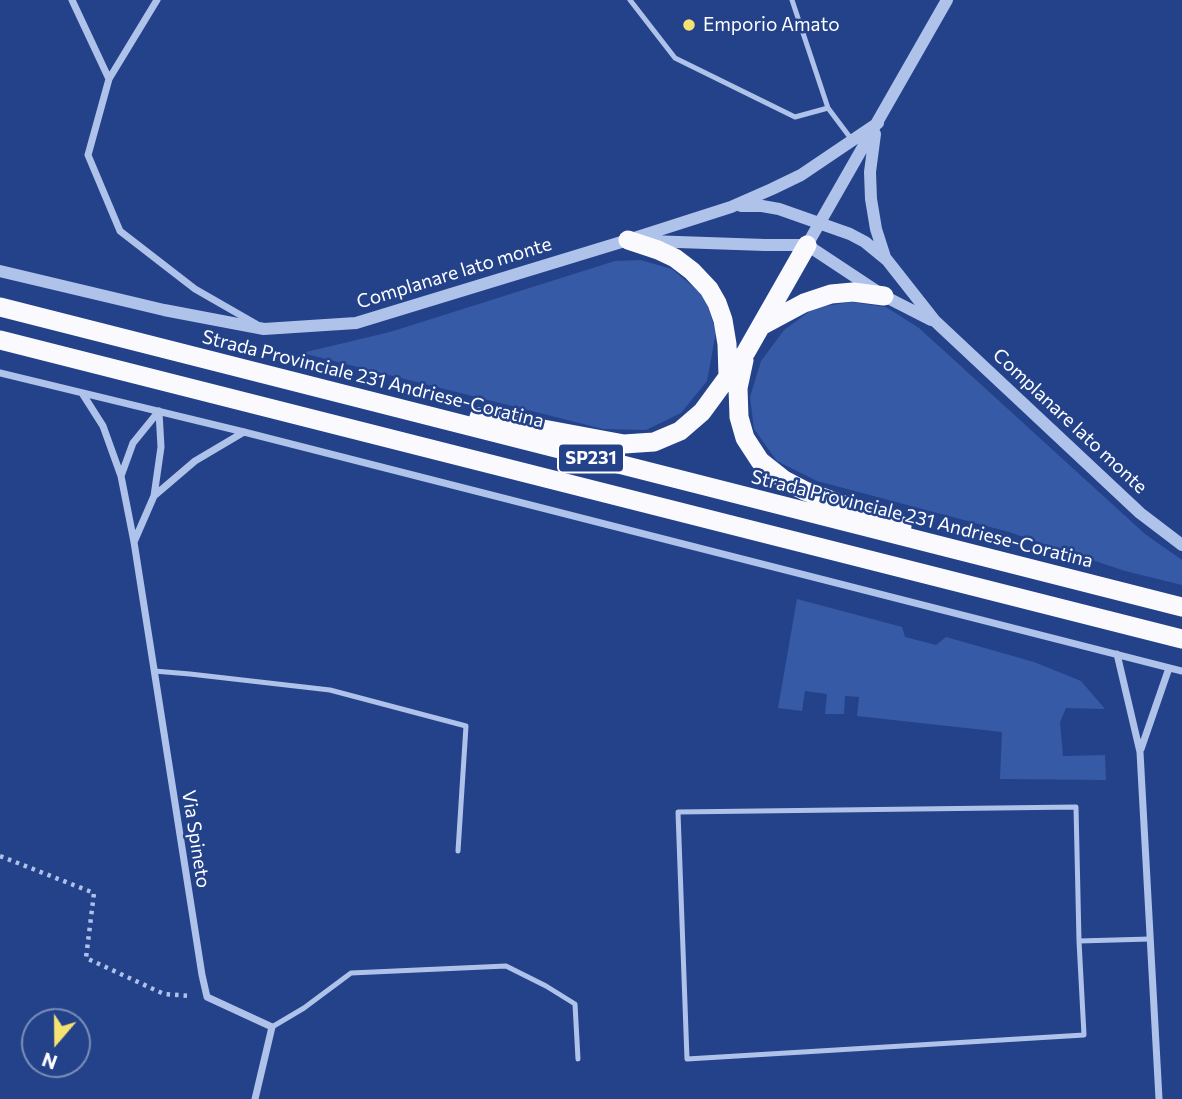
<!DOCTYPE html>
<html>
<head>
<meta charset="utf-8">
<style>
  body { margin:0 }
  #map { position:relative; width:1182px; height:1099px; overflow:hidden; background:#23428a; font-family:Commissioner,sans-serif }
  canvas { display:block }
  .north { position:absolute; left:21px; top:1008px; width:70px; height:70px; box-sizing:border-box; background:#23428a; border:2px solid #7b8eb9; border-radius:50%; rotate:200deg; font-size:19px; font-weight:700; line-height:28px; text-align:center; color:#fff }
  .north::after { content:''; display:block; margin:auto; width:24px; height:32px; background:#f6e272; clip-path:polygon(50% 0,100% 100%,50% 72%,0 100%) }
</style>
</head>
<body>
<div id="map">
<canvas width="1182" height="1099"></canvas>
<div class="north">N</div>
</div>
<script>
const c = document.querySelector('canvas').getContext('2d');
c.lineJoin = 'round';
function fill(path, color) {
  c.fillStyle = color;
  c.fill(path, 'evenodd');
}
function poly(rows) {
  const path = new Path2D();
  for (const r of rows) {
    path.moveTo(r[0], r[1]);
    for (let i = 2; i < r.length; i += 2) path.lineTo(r[i], r[i + 1]);
  }
  return path;
}
function stroke(path, color, width, dash) {
  c.strokeStyle = color;
  c.lineWidth = width;
  c.lineCap = dash ? 'butt' : 'round';
  c.setLineDash(dash || []);
  c.stroke(path);
}
function drawText(font, color, halo, rows, align = 'center') {
  c.font = font + ' Commissioner,sans-serif';
  c.lineWidth = 5;
  c.setLineDash([]);
  c.textBaseline = 'middle';
  c.strokeStyle = halo;
  c.fillStyle = color;
  for (const [text, x, y, turn = 0] of rows) {
    c.save();
    c.translate(x, y);
    c.rotate((+turn || 0) * Math.PI / 180);
    c.textAlign = isNaN(turn) ? turn : align;
    if (halo) c.strokeText(text, 0, 0);
    c.fillText(text, 0, 0);
    c.restore();
  }
}
const green = poly([
  [640,260,672,269,705,297,716,332,707,381,681,413,646,430,603,429,302,353,390,332,615,261],
  [851,302,886,307,919,328,1145,534,1182,560,1182,585,1125,571,1009,532,817,481,777,461,754,429,750,397,761,361,784,330,814,308],
  [797,599,902,627,905,637,936,645,946,637,1034,662,1081,681,1105,709,1066,708,1060,722,1063,756,1105,755,1106,780,1000,779,1002,732,857,716,859,697,845,696,844,714,825,714,827,694,805,691,802,711,778,708]
]);
const path = poly([
  [0,856,94,893,86,958,164,994,192,996]
]);
const service = poly([
  [630,0,675,58,795,117,828,108],
  [792,0,828,108,852,140],
  [154,671,190,674,330,690,466,726,458,851],
  [1079,941,1084,1035,687,1059,678,812,1076,807,1079,941,1150,939],
  [272,1027,304,1008,351,973,506,966,546,986,575,1004,578,1059]
]);
const minor = poly([
  [72,0,109,79],
  [157,0,109,79,88,155,120,231,195,289,256,324],
  [0,373,244,432,1182,671],
  [82,393,103,426,121,476],
  [159,411,133,443,121,476,134,542,202,975,207,997,272,1027,255,1099],
  [154,496,161,447,159,412],
  [134,542,154,496,195,461,244,432],
  [1117,654,1140,752,1159,1099],
  [1141,749,1169,668]
]);
const tertiary = poly([
  [875,134,870,172,871,199,876,229,885,257],
  [741,206,762,206,779,209,850,234,865,242,887,260,935,321,1140,513,1182,545],
  [649,241,765,245,807,245,884,296,931,320],
  [807,245,947,0],
  [0,271,164,310,264,329,356,323,628,240,731,207,772,189,801,175,878,123]
]);
const trunk = poly([
  [628,240,658,250,675,258,692,271,709,289,717,303,723,320,727,344,728,376],
  [0,307,1182,607],
  [763,325,804,303,831,294,853,292,884,296],
  [0,340,1182,639],
  [744,360,738,388,739,417,745,438,760,461,784,480,805,491,902,526],
  [479,417,624,444,654,442,680,431,702,412,746,352,807,245]
]);
const markers = [
  [689,25,7,"#f6e272"]
];
const shields = [
  [591,458,66]
];
const shieldNames = [
  ["SP231",591,458]
];
const poiNames = [
  ["Emporio Amato",703,25]
];
const streetNames = [
  ["Complanare lato monte",454,273,-17],
  ["Strada Provinciale 231 Andriese-Coratina",373,379,14],
  ["Complanare lato monte",1070,421,43],
  ["Strada Provinciale 231 Andriese-Coratina",922,519,14],
  ["Via Spineto",196,839,81]
];
fill(green, '#375aa7');
stroke(path, '#afc2ea', 4.5, [3.5, 5]);
stroke(service, '#afc2ea', 5);
stroke(minor, '#afc2ea', 7);
stroke(tertiary, '#afc2ea', 12);
stroke(trunk, '#fafafe', 19);
for (const [x, y, r, color] of markers) {
  const dot = new Path2D();
  dot.arc(x, y, r, 0, 2 * Math.PI);
  c.fillStyle = color;
  c.fill(dot);
  stroke(dot, '#23428a', 2.5);
}
for (const [x, y, w] of shields) {
  const box = new Path2D();
  box.roundRect(x - w / 2, y - 14.5, w, 29, 5);
  c.fillStyle = '#23428a';
  c.fill(box);
  stroke(box, '#fff', 2);
}
drawText('bold 18px', '#fff', null, shieldNames);
drawText('19px', '#fff', '#23428a', poiNames, 'left');
drawText('19px', '#fff', '#23428a', streetNames);
</script>
</body>
</html>
